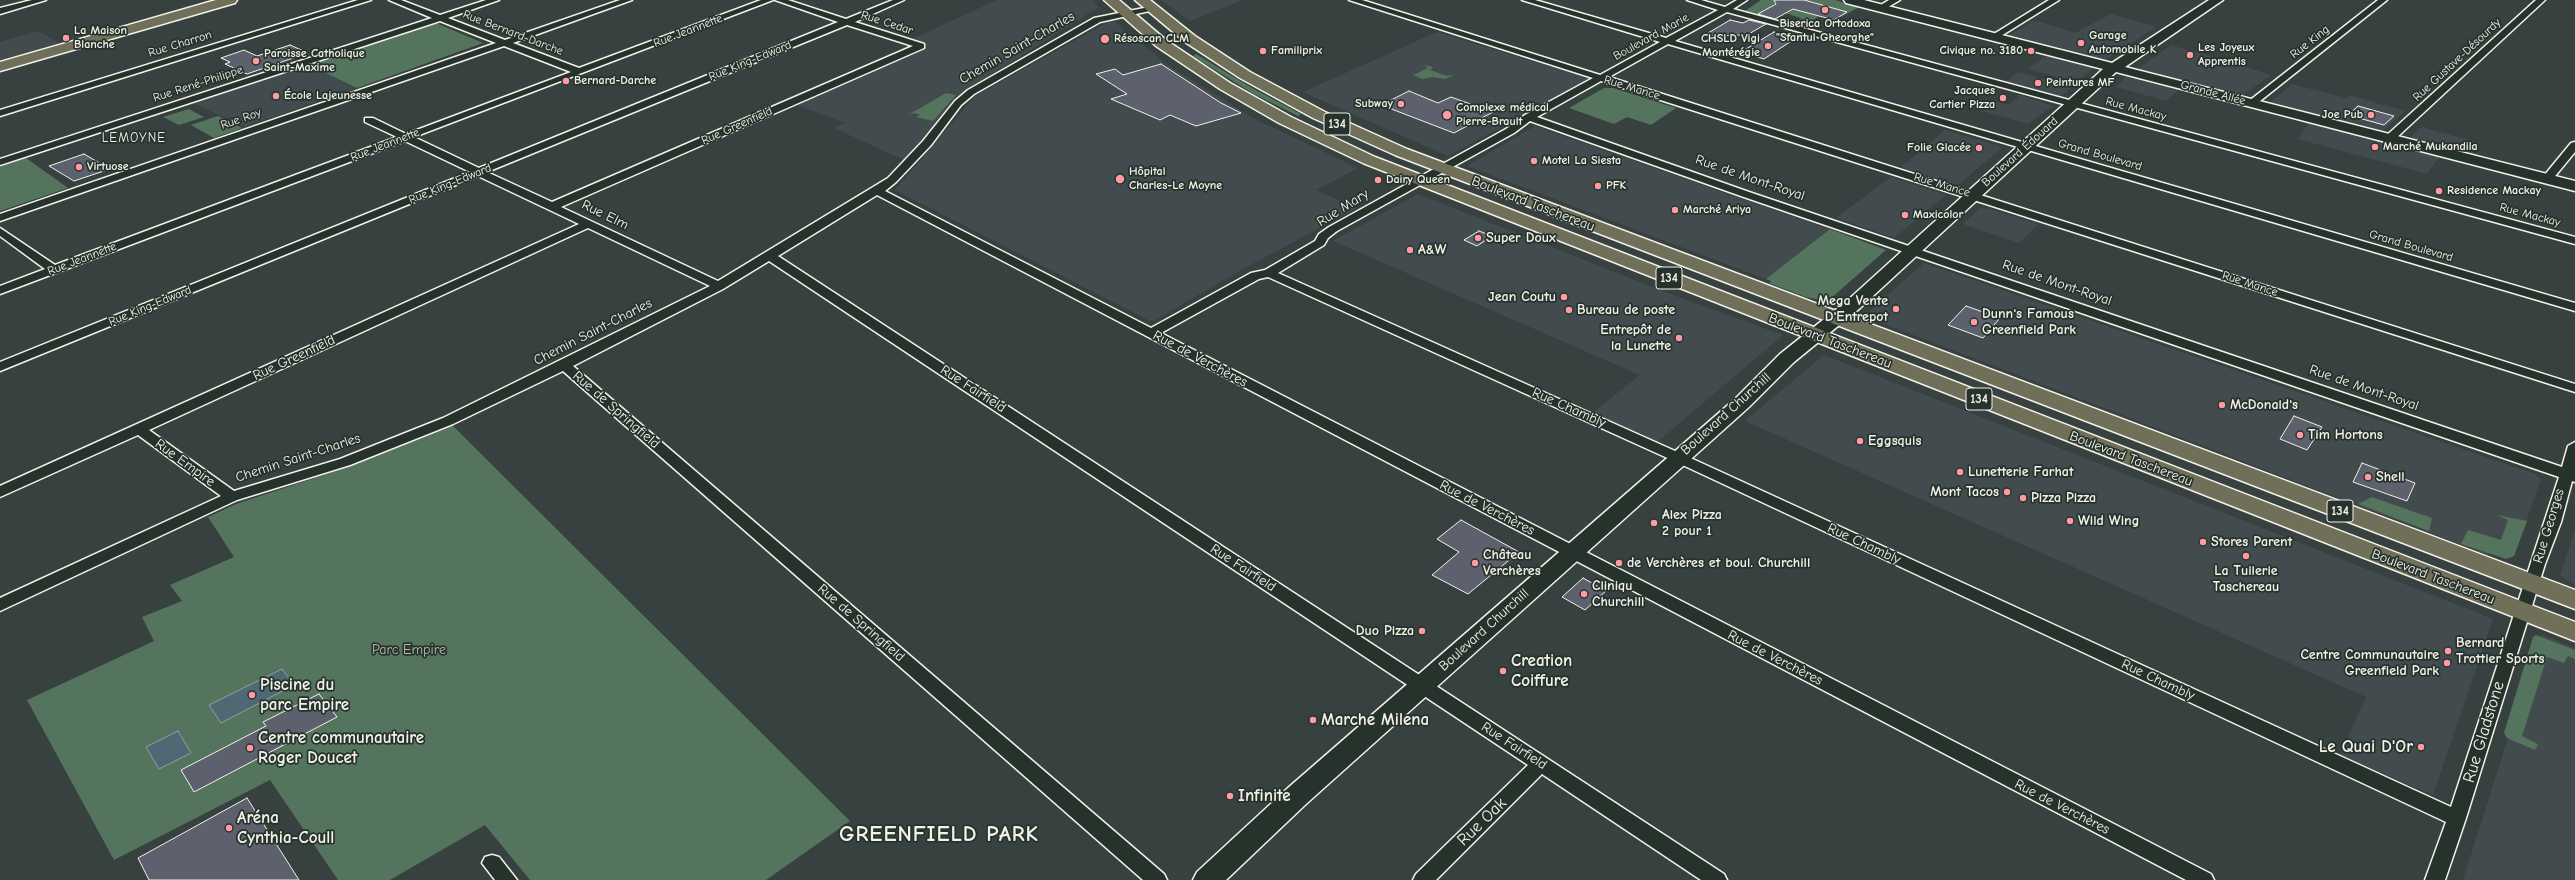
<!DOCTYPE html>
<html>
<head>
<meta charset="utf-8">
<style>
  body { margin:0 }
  canvas { display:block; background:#364140 }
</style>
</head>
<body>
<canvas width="2575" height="880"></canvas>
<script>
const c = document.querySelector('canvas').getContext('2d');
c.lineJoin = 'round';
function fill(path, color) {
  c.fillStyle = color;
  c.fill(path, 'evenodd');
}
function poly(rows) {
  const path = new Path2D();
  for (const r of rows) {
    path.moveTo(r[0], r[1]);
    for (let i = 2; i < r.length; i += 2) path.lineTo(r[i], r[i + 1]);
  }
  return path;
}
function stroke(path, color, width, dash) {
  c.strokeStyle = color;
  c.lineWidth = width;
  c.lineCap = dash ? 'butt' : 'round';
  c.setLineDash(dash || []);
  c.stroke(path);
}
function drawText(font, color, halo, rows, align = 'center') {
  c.font = font + ' "Comic Neue",sans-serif';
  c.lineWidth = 3.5;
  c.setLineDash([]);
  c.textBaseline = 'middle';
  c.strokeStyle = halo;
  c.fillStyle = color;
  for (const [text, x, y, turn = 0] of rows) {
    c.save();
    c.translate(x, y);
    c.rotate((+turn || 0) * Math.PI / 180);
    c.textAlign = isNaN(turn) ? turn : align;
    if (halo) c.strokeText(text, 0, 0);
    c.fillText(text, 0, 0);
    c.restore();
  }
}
const built = poly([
  [997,0,1092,0,1099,7,956,97,906,161,834,128,845,123,794,104,920,49,908,41],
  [1161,0,1243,0,1190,21],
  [2111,14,2156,27,2104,61,2008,36,2034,20,2075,33],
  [1110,21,1115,22,1165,63,1253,118,1358,168,1316,190,1357,208,1234,274,1154,321,1148,320,895,190,975,96],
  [38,31,61,44,0,62,0,42],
  [1437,32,1590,79,1448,156,1303,92],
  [2171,45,2220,59,2271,75,2242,96,2138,69],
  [2047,55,2091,66,2094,68,2077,82,2028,69],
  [309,65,357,88,244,127,193,103],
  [2018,72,2072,87,2062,96,2056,96,2005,82],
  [2127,76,2179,89,2166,101,2116,87],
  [2292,84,2346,98,2349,95,2405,111,2381,133,2270,103],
  [2020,95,2053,106,2028,124,1979,110,1994,101,2009,105],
  [2309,123,2440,156,2427,174,2298,139],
  [1535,126,1742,199,1830,229,1766,279,1467,166],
  [2422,127,2479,143,2470,156,2409,139],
  [1945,130,1998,146,2002,148,1959,184,1954,184,1901,167],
  [1891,177,1946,195,1894,238,1836,218],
  [1418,194,1665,292,1783,335,1655,444,1591,414,1640,375,1333,241],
  [1980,208,1990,209,2038,224,2019,243,1963,224],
  [1924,263,2535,474,2541,479,2514,556,2510,559,2489,553,2488,555,1869,318,1866,314],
  [1824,355,2493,619,2433,795,2340,755,2366,697,1745,421],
  [2575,530,2575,585,2560,575],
  [2541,634,2575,648,2575,880,2463,880]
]);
const green = poly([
  [1761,0,1779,0,1769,8,1777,12,1768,17,1745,11],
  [1804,0,1835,0,1859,7,1841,17,1847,12],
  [1789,5,1819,16,1812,21,1816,25,1809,28,1791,24,1801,18,1785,13],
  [436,23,483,43,357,88,309,65],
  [1196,54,1252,88,1301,114,1298,116,1252,93,1193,56],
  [1424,65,1433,67,1430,70,1447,76,1454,75,1445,79,1432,77,1422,79,1413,75,1428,68],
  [1604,88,1613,88,1676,108,1651,125,1627,117,1614,124,1569,108],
  [946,93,956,95,933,121,916,117,920,115,915,113,908,115],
  [189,109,204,117,179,125,163,117],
  [218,116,242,128,214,138,191,125],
  [26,158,68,188,0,211,0,167],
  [1830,229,1886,250,1830,299,1820,300,1806,297,1769,283,1771,281,1766,279],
  [453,426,850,821,766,880,530,880,485,825,390,880,338,880,270,780,114,860,27,700,154,641,142,617,182,601,170,585,234,557,208,517,236,504,342,469],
  [2372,497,2432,518,2429,531,2358,504],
  [2497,515,2527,521,2514,556,2506,559,2461,544,2468,530,2501,540,2508,520],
  [2536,635,2575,650,2575,659,2568,656,2564,663,2547,657,2522,736,2536,743,2538,745,2535,750,2507,738,2504,733,2533,637]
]);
const water = poly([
  [282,669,294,685,221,723,209,705,282,669],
  [178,731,191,753,159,769,146,747,178,731]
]);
const building = poly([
  [1774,0,1804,0,1847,12,1834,20,1793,9,1775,19,1758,14,1776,4,1774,0],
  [1730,20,1743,23,1749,20,1766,24,1747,35,1703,36,1730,20],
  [1774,32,1796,38,1764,59,1741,52,1774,32],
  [290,45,308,53,247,74,225,64,230,62,221,58,244,50,257,56,290,45],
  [1161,64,1221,103,1241,113,1196,126,1170,115,1160,120,1111,99,1127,94,1096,74,1115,69,1123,75,1161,64],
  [1409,91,1438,103,1451,97,1493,112,1454,133,1381,105,1409,91],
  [2358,106,2394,116,2384,125,2348,115,2358,106],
  [84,154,110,169,74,181,49,166,84,154],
  [1479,231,1492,236,1477,246,1464,240,1479,231],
  [1966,306,2000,318,1983,338,1948,325,1966,306],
  [2294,416,2322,427,2307,450,2280,439,2294,416],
  [2362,463,2415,483,2407,501,2353,482,2362,463],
  [1461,520,1519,552,1468,594,1432,575,1459,552,1437,539,1461,520],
  [1583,578,1606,591,1585,610,1562,597,1583,578],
  [319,694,337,717,194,792,181,770,266,726,263,722,319,694],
  [247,798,299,880,149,880,138,858,247,798]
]);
const street = poly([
  [32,0,46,0,0,14,0,8,32,0],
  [358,0,371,0,0,116,0,110,358,0],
  [389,0,401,0,440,15,486,0,499,0,448,18,505,40,620,0,632,0,513,43,579,68,761,0,773,0,414,137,479,168,838,22,775,0,788,0,846,19,893,0,904,0,855,22,924,44,924,48,561,207,718,281,888,178,923,141,955,101,968,90,1094,18,1154,6,1154,10,1100,22,974,94,961,105,931,145,896,182,885,191,1151,328,1251,273,1265,270,1315,241,1319,234,1329,227,1506,129,1525,115,1593,78,1349,0,1362,0,1600,75,1660,42,1522,0,1535,0,1666,38,1718,10,1687,0,1701,0,1725,7,1737,0,1747,0,1733,9,2575,237,2575,244,1727,12,1675,41,2575,303,2575,311,1668,44,1609,77,2575,384,2575,392,1601,81,1537,117,1749,192,2562,467,2568,446,2575,442,2575,482,2572,481,2561,522,2545,564,2466,818,2445,880,2425,880,2446,822,1674,461,1268,277,1259,279,1161,333,2211,874,2214,880,2186,880,877,195,778,256,1724,874,1727,880,1701,880,1542,774,1436,880,1413,880,1416,874,1528,765,769,261,723,289,573,366,1164,874,1167,880,1143,880,563,371,453,424,350,465,237,500,0,611,0,598,221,496,138,435,0,497,0,486,579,224,478,176,0,371,0,362,470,172,405,141,0,294,0,286,45,269,0,236,0,228,55,265,397,137,365,122,365,118,373,118,406,134,571,72,504,46,0,221,0,214,496,43,440,21,0,165,0,159,432,18,389,0],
  [847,25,913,46,552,202,487,172,847,25],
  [1530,121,1741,196,2559,477,2451,807,1684,455,1278,273,1324,245,1328,238,1337,231,1514,133,1530,121],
  [588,228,710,286,443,418,340,459,234,491,149,430,588,228],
  [1889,0,1900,0,1883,10,1876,8,1889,0],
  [2049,0,2059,0,1996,39,1989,37,2049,0],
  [2378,0,2387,0,2255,105,2249,105,2249,101,2378,0],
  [2536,0,2545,0,2394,140,2386,140,2386,136,2536,0],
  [2575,142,2575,152,2551,181,2543,181,2543,177,2571,143,2575,142],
  [492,855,499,857,517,880,495,880,482,863,485,857,492,855]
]);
const secondary = poly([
  [1844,0,1864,0,2112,63,2209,0,2223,0,2125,67,2575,181,2575,191,2116,72,1860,308,1794,362,1749,407,1306,804,1226,880,1193,880,1197,872,1288,788,1735,399,1780,354,1848,300,2103,69,1846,3,1844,0]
]);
const primary = poly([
  [216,0,237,0,235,3,0,71,0,62,216,0],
  [1104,0,1119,0,1166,40,1230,83,1291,117,1375,157,2575,622,2575,641,1363,163,1279,123,1220,89,1156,46,1104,0],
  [1135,0,1150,0,1195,36,1250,72,1325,112,1407,149,2575,590,2575,609,1395,155,1313,118,1240,78,1185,42,1135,0]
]);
const markers = [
  [1825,10,4,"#ff9aa2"],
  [66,38,4,"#ff9aa2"],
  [1105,39,5,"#ff9aa2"],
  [2081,43,4,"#ff9aa2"],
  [1768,46,4,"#ff9aa2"],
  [1263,51,4,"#ff9aa2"],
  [2031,51,4,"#ff9aa2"],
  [2190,55,4,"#ff9aa2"],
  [256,61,4,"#ff9aa2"],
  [566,81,4,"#ff9aa2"],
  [2038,83,4,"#ff9aa2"],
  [276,96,4,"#ff9aa2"],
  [2003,98,4,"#ff9aa2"],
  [1401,104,4,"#ff9aa2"],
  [1447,115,5,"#ff9aa2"],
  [2371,115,4,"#ff9aa2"],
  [2375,147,4,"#ff9aa2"],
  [1979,148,4,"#ff9aa2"],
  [1534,161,4,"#ff9aa2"],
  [79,167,4,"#ff9aa2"],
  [1120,179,5,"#ff9aa2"],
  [1378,180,4,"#ff9aa2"],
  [1598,186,4,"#ff9aa2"],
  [2439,191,4,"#ff9aa2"],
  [1675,210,4,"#ff9aa2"],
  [1905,215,4,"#ff9aa2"],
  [1478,238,4,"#ff9aa2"],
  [1410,250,4,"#ff9aa2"],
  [1564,297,4,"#ff9aa2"],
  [1896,309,4,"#ff9aa2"],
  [1569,310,4,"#ff9aa2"],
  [1974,322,4,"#ff9aa2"],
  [1679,338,4,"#ff9aa2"],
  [2222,405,4,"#ff9aa2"],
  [2300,435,4,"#ff9aa2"],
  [1860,441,4,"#ff9aa2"],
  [1960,472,4,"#ff9aa2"],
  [2368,477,4,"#ff9aa2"],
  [2007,492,4,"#ff9aa2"],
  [2023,498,4,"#ff9aa2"],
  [2070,521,4,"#ff9aa2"],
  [1654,523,4,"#ff9aa2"],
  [2203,542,4,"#ff9aa2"],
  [2246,556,4,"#ff9aa2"],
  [1475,563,4,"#ff9aa2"],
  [1619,563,4,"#ff9aa2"],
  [1584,594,4,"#ff9aa2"],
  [1422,631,4,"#ff9aa2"],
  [2448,651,4,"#ff9aa2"],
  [2447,663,4,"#ff9aa2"],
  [1503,671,4,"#ff9aa2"],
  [252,695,4,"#ff9aa2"],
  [1313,720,4,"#ff9aa2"],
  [2421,747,4,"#ff9aa2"],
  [250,748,4,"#ff9aa2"],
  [1230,796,4,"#ff9aa2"],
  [229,828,4,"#ff9aa2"]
];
const farStreetnames = [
  ["Rue Cedar",887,23,18],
  ["Rue Jeannette",688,31,-21],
  ["Rue Bernard-Darche",513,33,21],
  ["Boulevard Marie",1651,37,-29],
  ["Rue King",2310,42,-38],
  ["Rue Charron",180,44,-17],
  ["Rue Gustave-Désourdy",2457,60,-43],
  ["Rue King-Edward",750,61,-22],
  ["Rue René-Philippe",198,84,-18],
  ["Rue Mance",1632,88,17],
  ["Grande Allée",2213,93,15],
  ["Rue Mackay",2136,109,15],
  ["Rue Roy",241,119,-19],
  ["Rue Greenfield",737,126,-24],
  ["Rue Jeannette",385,145,-21],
  ["Boulevard Édouard",2020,152,-42],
  ["Grand Boulevard",2100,155,16],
  ["Rue King-Edward",450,184,-22],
  ["Rue Mance",1942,185,17],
  ["Rue Mackay",2530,215,15],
  ["Grand Boulevard",2411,246,16],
  ["Rue Jeannette",82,259,-21],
  ["Rue Mance",2250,284,18],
  ["Rue King-Edward",150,306,-22]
];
const farPoinames = [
  ["Biserica Ortodoxa",1825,24,"center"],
  ["\"Sfantul Gheorghe\"",1825,38,"center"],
  ["La Maison",74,31],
  ["Blanche",74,45],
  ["Garage",2089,36],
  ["Automobile K",2089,50],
  ["Résoscan CLM",1114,39],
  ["CHSLD Vigi",1760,39,"right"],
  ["Montérégie",1760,53,"right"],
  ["Les Joyeux",2198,48],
  ["Apprentis",2198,62],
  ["Familiprix",1271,51],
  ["Civique no. 3180",2023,51,"right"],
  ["Paroisse Catholique",264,54],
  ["Saint-Maxime",264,68],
  ["Bernard-Darche",574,81],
  ["Peintures MF",2046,83],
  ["Jacques",1995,91,"right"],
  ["Cartier Pizza",1995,105,"right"],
  ["École Lajeunesse",284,96],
  ["Subway",1393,104,"right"],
  ["Complexe médical",1456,108],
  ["Pierre-Brault",1456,122],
  ["Joe Pub",2363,115,"right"],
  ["Marché Mukandila",2383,147],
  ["Folie Glacée",1971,148,"right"],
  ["Motel La Siesta",1542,161],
  ["Virtuose",87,167],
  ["Hôpital",1129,172],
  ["Charles-Le Moyne",1129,186],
  ["Dairy Queen",1386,180],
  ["PFK",1606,186],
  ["Residence Mackay",2447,191],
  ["Marché Ariya",1683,210],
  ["Maxicolor",1913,215]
];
const shields = [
  [1337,124,26],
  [1669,278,26],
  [1979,399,26],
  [2340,511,26]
];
const shieldNames = [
  ["134",1337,124],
  ["134",1669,278],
  ["134",1979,399],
  ["134",2340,511]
];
const farNeighbourhoodnames = [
  ["LEMOYNE",134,138]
];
const streetNames = [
  ["Chemin Saint-Charles",1017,48,-30],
  ["Rue de Mont-Royal",1750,178,19],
  ["Boulevard Taschereau",1533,204,21],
  ["Rue Mary",1343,208,-32],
  ["Rue Elm",605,215,26],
  ["Rue de Mont-Royal",2057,283,19],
  ["Chemin Saint-Charles",593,332,-27],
  ["Boulevard Taschereau",1830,341,21],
  ["Rue Greenfield",294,358,-25],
  ["Rue de Verchères",1200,359,28],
  ["Rue de Mont-Royal",2364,388,19],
  ["Rue Fairfield",973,389,33],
  ["Rue Chambly",1569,408,24],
  ["Rue de Springfield",616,410,41],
  ["Boulevard Churchill",1726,414,-42],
  ["Chemin Saint-Charles",298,458,-18],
  ["Boulevard Taschereau",2131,459,21],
  ["Rue Empire",185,463,36],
  ["Rue de Verchères",1487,508,27],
  ["Rue Georges",2549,526,-73],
  ["Rue Chambly",1864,544,25],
  ["Rue Fairfield",1243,568,33],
  ["Boulevard Taschereau",2433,577,21],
  ["Rue de Springfield",861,623,41],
  ["Boulevard Churchill",1484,630,-42],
  ["Rue de Verchères",1775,658,27],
  ["Rue Chambly",2158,680,25],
  ["Rue Fairfield",1514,746,33],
  ["Rue de Verchères",2062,807,27]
];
const poiNames = [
  ["Super Doux",1486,238],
  ["A&W",1418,250],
  ["Jean Coutu",1556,297,"right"],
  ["Mega Vente",1888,301,"right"],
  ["D'Entrepot",1888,317,"right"],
  ["Bureau de poste",1577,310],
  ["Dunn's Famous",1982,314],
  ["Greenfield Park",1982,330],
  ["Entrepôt de",1671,330,"right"],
  ["la Lunette",1671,346,"right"],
  ["McDonald's",2230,405],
  ["Tim Hortons",2308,435],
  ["Eggsquis",1868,441],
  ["Lunetterie Farhat",1968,472],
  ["Shell",2376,477],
  ["Mont Tacos",1999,492,"right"],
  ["Pizza Pizza",2031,498],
  ["Alex Pizza",1662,515],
  ["2 pour 1",1662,531],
  ["Wild Wing",2078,521],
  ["Stores Parent",2211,542],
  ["Château",1483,555],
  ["Verchères",1483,571],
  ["de Verchères et boul. Churchill",1627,563],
  ["La Tuilerie",2246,571,"center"],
  ["Taschereau",2246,587,"center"],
  ["Cliniqu",1592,586],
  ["Churchill",1592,602],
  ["Duo Pizza",1414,631,"right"],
  ["Bernard",2456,643],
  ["Trottier Sports",2456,659],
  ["Centre Communautaire",2439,655,"right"],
  ["Greenfield Park",2439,671,"right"]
];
const parkNames = [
  ["Parc Empire",409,650]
];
const nearPoinames = [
  ["Creation",1511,661],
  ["Coiffure",1511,681],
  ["Piscine du",260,685],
  ["parc Empire",260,705],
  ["Marche Milena",1321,720],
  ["Centre communautaire",258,738],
  ["Roger Doucet",258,758],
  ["Le Quai D'Or",2413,747,"right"],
  ["Infinite",1238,796],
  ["Aréna",237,818],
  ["Cynthia-Coull",237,838]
];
const nearStreetnames = [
  ["Rue Gladstone",2484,732,-73],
  ["Rue Oak",1482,822,-44]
];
const nearDistrictnames = [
  ["GREENFIELD PARK",939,835]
];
fill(built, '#424b4e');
fill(green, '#54745e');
fill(water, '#4f6873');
stroke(water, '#919fa2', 1);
fill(building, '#5d616e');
stroke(building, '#f4f1e8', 1);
stroke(street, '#f4f1e8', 3);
stroke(secondary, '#f4f1e8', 3);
stroke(primary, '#f4f1e8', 3);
fill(street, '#26332d');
fill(secondary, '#26332d');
fill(primary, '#706f59');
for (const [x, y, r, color] of markers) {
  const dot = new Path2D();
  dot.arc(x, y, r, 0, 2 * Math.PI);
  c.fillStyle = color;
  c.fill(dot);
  stroke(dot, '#26332d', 1.5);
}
drawText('12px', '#f4f1e8', '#26332d', farStreetnames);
drawText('bold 12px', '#f4f1e8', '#26332d', farPoinames, 'left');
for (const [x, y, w] of shields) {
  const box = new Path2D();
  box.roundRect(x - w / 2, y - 11, w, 22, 3);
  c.fillStyle = '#26332d';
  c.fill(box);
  stroke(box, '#f4f1e8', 1);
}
drawText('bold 13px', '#f4f1e8', null, shieldNames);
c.letterSpacing = '1px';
drawText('13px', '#f4f1e8', '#26332d', farNeighbourhoodnames);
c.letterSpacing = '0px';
drawText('14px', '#f4f1e8', '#26332d', streetNames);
drawText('bold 14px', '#f4f1e8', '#26332d', poiNames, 'left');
drawText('14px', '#b4bfb1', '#26332d', parkNames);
drawText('bold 17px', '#f4f1e8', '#26332d', nearPoinames, 'left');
drawText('17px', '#f4f1e8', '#26332d', nearStreetnames);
c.letterSpacing = '1px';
drawText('bold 22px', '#f4f1e8', '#26332d', nearDistrictnames);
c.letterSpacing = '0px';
</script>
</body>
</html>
